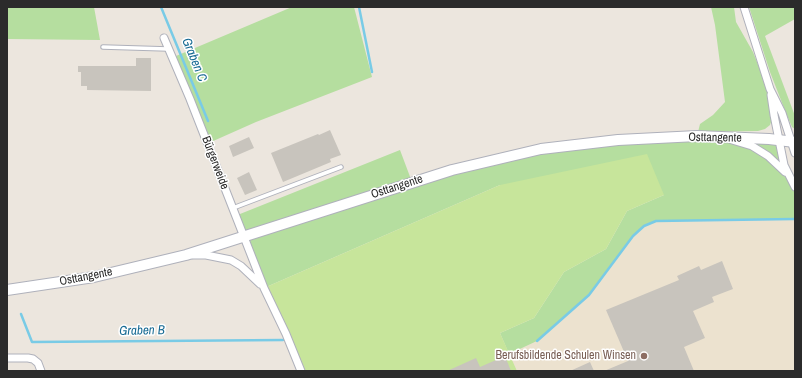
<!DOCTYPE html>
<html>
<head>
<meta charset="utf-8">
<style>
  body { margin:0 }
  #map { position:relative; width:802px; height:378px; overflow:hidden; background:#ece6de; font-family:"Archivo Narrow",sans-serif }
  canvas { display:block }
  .frame { position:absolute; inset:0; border:8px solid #2b2b2b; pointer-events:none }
</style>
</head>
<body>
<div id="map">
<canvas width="802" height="378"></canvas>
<div class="frame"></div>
</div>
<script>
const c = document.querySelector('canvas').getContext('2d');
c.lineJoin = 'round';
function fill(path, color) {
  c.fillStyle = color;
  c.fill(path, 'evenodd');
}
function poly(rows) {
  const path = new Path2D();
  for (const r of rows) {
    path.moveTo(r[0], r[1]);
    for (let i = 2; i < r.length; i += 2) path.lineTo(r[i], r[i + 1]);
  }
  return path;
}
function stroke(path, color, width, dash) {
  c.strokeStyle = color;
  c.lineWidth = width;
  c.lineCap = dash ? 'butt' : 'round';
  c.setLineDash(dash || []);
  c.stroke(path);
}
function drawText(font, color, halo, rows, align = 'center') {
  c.font = font + ' "Archivo Narrow",sans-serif';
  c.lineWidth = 3;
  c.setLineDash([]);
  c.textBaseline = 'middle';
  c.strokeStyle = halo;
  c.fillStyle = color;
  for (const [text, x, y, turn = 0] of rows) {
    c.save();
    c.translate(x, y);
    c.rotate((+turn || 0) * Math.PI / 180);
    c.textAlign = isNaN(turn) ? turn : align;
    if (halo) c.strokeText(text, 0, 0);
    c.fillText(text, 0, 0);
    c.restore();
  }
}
const education = poly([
  [795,219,795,371,517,371,509,354,537,341,589,295,633,236,644,226,656,221]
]);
const green = poly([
  [7,7,94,7,100,40,7,39],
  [292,7,354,7,372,77,256,122,211,142,176,56],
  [711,7,734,7,736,22,753,52,765,82,771,107,773,116,770,125,765,129,758,131,698,132,700,124,713,115,725,102,715,25],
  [749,7,795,7,795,19,765,36,795,116,795,129,792,127,786,113,770,72],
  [618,140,779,140,795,187,795,219,656,221,644,226,633,236,589,295,537,341,509,354,500,333,534,318,564,272,606,249,627,211,664,195,500,185,264,288,235,216,400,150,412,182,452,170]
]);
const pitch = poly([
  [647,154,664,195,627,211,606,249,564,272,534,318,500,333,517,371,301,371,264,288,500,185]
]);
const stream = poly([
  [161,7,208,121],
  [359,7,372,72],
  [21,314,32,342,283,340],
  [537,341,589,295,633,236,644,226,656,221,794,219]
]);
const building = poly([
  [136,58,151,58,151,91,87,90,87,86,81,86,81,72,78,72,78,66,136,66],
  [330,130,341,155,330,159,331,162,283,182,271,153,318,134,319,135],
  [249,137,254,148,233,157,229,146],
  [249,172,257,190,245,195,237,178],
  [722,261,733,289,712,297,714,302,693,311,705,338,684,347,694,371,604,371,628,361,606,310,679,280,677,276,699,266,701,270],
  [505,356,511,371,447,371,476,358,480,367],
  [590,362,594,371,570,371]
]);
const service = poly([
  [103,47,168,49],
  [233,208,341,167]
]);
const minor = poly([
  [744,7,770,89,782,113,795,153],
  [164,38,190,99,264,288,286,334,301,371],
  [771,95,774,115,784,165,795,187],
  [732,140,752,146,768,156,785,172],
  [193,255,206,255,231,260,241,266,260,284],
  [7,358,28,358,33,359,38,363,41,371]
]);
const secondary = poly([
  [7,290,94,277,186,255,452,170,541,149,618,140,697,136,769,139,795,142]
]);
const markers = [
  [644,356,4,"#8d6e63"]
];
const streetNames = [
  ["Osttangente",715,138,1],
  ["Bürgerweide",215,163,69],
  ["Osttangente",397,187,-18],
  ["Osttangente",86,277,-11]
];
const educationNames = [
  ["Berufsbildende Schulen Winsen",636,356]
];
const waterNames = [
  ["Graben C",194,60,68],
  ["Graben B",142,331,-1]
];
fill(education, '#ece2cf');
fill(green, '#b5de9f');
fill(pitch, '#c7e59b');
stroke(stream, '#79cbe6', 2.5);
fill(building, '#c8c4bd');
stroke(service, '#afb1bb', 5.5);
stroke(minor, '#afb1bb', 9);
stroke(secondary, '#afb1bb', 12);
stroke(service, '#fff', 3.5);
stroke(minor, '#fff', 7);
stroke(secondary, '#fff', 10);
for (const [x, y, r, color] of markers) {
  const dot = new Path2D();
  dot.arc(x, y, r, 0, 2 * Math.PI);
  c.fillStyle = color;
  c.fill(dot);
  stroke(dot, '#fff', 1.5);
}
drawText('12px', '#2b2b2b', '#fff', streetNames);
drawText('12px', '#785e54', '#fff', educationNames, 'right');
drawText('italic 13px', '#176a93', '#fff', waterNames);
</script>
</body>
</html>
